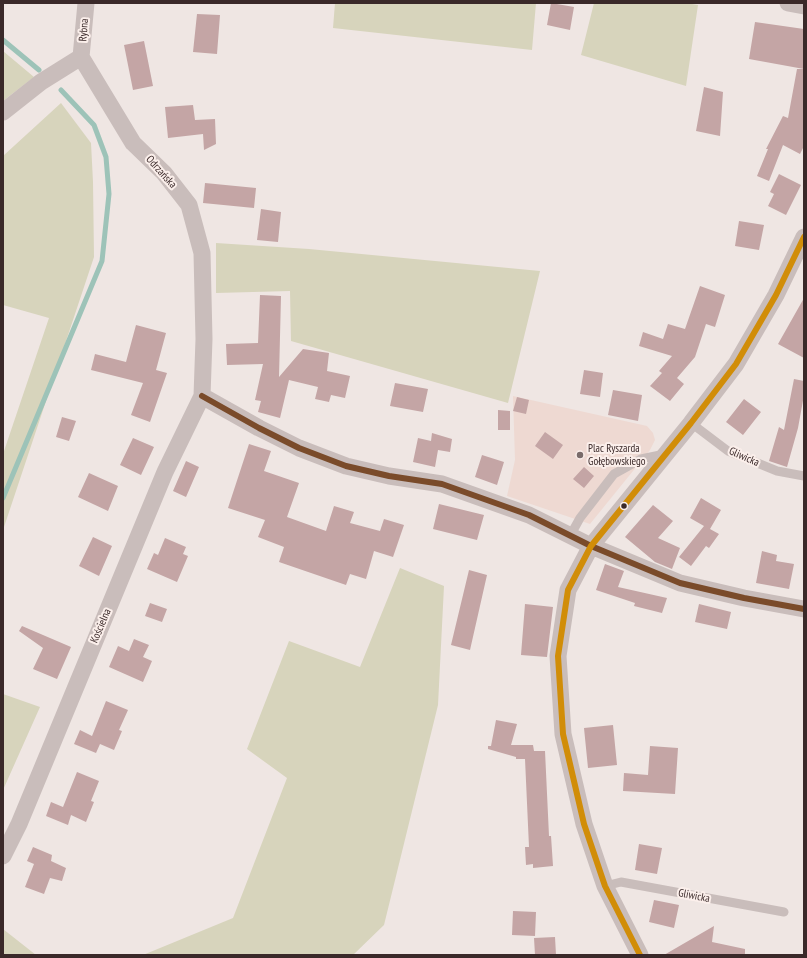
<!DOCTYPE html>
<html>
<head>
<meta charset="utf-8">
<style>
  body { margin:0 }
  #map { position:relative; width:807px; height:958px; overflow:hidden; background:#efe6e3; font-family:"PT Sans Narrow",sans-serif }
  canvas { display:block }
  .frame { position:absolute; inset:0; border:4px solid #3a2929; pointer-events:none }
</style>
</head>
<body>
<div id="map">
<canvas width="807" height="958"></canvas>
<div class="frame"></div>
</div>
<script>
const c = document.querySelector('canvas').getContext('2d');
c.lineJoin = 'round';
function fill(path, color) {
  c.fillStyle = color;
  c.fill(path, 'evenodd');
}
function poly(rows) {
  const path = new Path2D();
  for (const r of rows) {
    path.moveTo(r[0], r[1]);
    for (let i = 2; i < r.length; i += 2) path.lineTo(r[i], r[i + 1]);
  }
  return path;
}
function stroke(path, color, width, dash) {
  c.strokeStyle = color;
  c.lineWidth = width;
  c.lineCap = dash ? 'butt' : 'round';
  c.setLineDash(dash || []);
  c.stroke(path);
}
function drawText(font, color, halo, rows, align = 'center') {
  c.font = font + ' "PT Sans Narrow",sans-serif';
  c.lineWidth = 4;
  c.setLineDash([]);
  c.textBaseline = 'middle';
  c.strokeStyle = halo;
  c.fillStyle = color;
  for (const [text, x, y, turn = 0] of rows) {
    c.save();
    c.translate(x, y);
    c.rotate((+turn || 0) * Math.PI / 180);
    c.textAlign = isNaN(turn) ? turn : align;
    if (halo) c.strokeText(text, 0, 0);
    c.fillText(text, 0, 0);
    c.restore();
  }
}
const green = poly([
  [335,3,536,3,532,50,333,28],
  [594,3,686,3,698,5,686,86,581,55],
  [3,51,34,77,3,101],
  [61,103,91,143,93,182,94,257,3,530,3,454,49,318,3,305,3,156],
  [216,243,309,249,540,271,508,403,291,341,290,291,216,293],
  [400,568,444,586,438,705,384,925,353,955,143,955,233,918,287,778,247,749,289,641,360,667],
  [3,694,40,707,3,790],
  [3,929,36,955,3,955]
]);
const plaza = poly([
  [513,396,647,426,653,433,655,440,650,450,590,524,507,496,515,460]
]);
const stream = poly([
  [3,40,39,70],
  [3,498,102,261,109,194,106,157,94,125,61,90]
]);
const building = poly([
  [551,3,574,7,570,30,547,25],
  [197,14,220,15,217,54,193,52],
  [755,22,804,29,804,69,749,59],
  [144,41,153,86,133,90,124,45],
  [797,69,804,69,804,146,800,154,783,145,769,181,757,176,768,149,766,149,783,116,788,118],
  [704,87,723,92,720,136,696,131],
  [193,105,195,120,215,119,216,144,204,150,203,134,168,138,165,107],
  [779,174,801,185,786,215,768,206,774,194,770,192],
  [205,183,256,188,254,208,203,203],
  [261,209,281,212,278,242,257,240],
  [739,221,764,225,759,250,735,246],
  [700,286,725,295,715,327,706,324,695,357,677,378,684,384,670,401,650,386,662,373,659,371,672,356,639,346,643,332,663,339,668,324,685,329],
  [260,295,281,296,279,377,303,349,329,353,327,371,350,376,345,398,331,395,329,402,315,399,318,387,289,380,280,418,258,412,261,401,255,400,263,364,227,365,226,344,258,343],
  [804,298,804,358,778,344],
  [136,325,166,333,156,370,167,373,150,422,131,415,143,383,91,370,95,354,126,362],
  [584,370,603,373,600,397,580,394],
  [794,379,804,381,804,395,798,428,787,467,769,461,779,427,784,430],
  [395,383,428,389,423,412,390,406],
  [613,390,642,395,638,421,608,415],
  [517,397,529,400,526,414,513,411],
  [744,399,761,412,743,435,726,422],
  [498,410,510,411,510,430,498,430],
  [62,417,76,421,69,441,56,437],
  [545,432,563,445,553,459,535,446],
  [432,433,452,439,450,452,438,450,435,467,413,462,418,438,431,441],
  [133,438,154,447,141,475,120,465],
  [249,444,271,451,264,471,299,483,287,517,326,531,334,506,354,512,350,523,380,531,384,519,404,525,393,557,374,551,366,579,350,574,346,585,279,562,284,547,258,537,265,520,228,508],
  [482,455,504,462,497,485,475,477],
  [186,461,199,467,186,497,173,491],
  [584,467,594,476,584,488,573,479],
  [89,473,118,486,108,511,78,497],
  [701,498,721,510,710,529,719,534,709,548,706,546,691,566,679,557,704,526,690,518],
  [439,504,484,515,477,540,433,529],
  [653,505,673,521,658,538,680,548,672,569,655,562,625,537],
  [93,537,112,546,99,576,79,566],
  [165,538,186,547,183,554,188,556,177,582,147,569,154,553,158,555],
  [762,551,777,555,776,561,794,564,789,589,756,583],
  [605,564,624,571,618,587,667,598,662,613,634,606,635,603,596,590],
  [469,570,487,575,470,650,451,645],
  [150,603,167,609,162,622,145,616],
  [525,604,553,607,547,657,521,655],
  [699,604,731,612,727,629,695,622],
  [22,626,71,647,57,679,33,669,43,648,19,631],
  [134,639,149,645,143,657,152,661,143,682,109,667,118,646,129,651],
  [106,701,128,710,119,730,122,731,114,750,100,744,96,753,74,744,80,730,92,736],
  [496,720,517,724,511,745,533,745,534,751,545,751,549,836,551,836,553,866,533,868,533,864,526,865,525,847,529,847,525,759,516,759,516,757,488,749,488,746,491,746],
  [613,725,617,765,588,768,584,728],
  [650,746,678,748,675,794,623,791,624,773,648,775],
  [77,772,99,781,91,801,94,802,86,822,71,815,68,825,46,816,51,802,63,807],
  [639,844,662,848,657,874,635,870],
  [33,847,52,855,51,861,66,868,62,881,50,878,44,894,25,887,34,864,27,861],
  [654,900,679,905,674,928,649,922],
  [513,911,536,912,535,936,512,935],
  [714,926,712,942,745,949,745,955,664,955],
  [555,937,556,955,535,955,534,938]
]);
const service = poly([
  [691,423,728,451,777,471,804,476],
  [570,536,580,518,614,474,641,459,665,454],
  [605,886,621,882,784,912]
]);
const minor = poly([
  [788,3,804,6],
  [81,57,86,3],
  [3,112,41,82,81,57],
  [202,396,259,428,299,448,346,466,389,476,442,484,529,515,591,546,680,583,744,598,804,609],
  [3,856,19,824,165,472,202,396,204,339,202,253,189,205,164,173,133,143,81,57],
  [640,955,605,886,584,824,563,734,558,656,568,590,591,546,691,423,736,364,776,295,804,237]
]);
const bus1 = poly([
  [202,396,259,428,299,448,346,466,389,476,442,484,529,515,591,546,680,583,744,598,804,609]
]);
const bus2 = poly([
  [640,955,605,886,584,824,563,734,558,656,568,590,591,546,691,423,736,364,776,295,804,237]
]);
const markers = [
  [580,455,4,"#796b6a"],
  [624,506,3.5,"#3a2929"]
];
const streetNames = [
  ["Rybna",84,30,-85],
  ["Odrzańska",161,172,48],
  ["Gliwicka",744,457,24],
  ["Kościelna",101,626,-67],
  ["Gliwicka",694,896,11]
];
const poiNames = [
  ["Plac Ryszarda",588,449],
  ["Gołębowskiego",588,462]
];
fill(green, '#d7d4bc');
fill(plaza, '#eed9d2');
stroke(stream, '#9dc3b8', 5);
fill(building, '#c4a5a5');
stroke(service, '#c9bdbb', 9);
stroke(minor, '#c9bdbb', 17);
stroke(bus1, '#7a4b2a', 6);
stroke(bus2, '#d18d08', 6);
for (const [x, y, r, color] of markers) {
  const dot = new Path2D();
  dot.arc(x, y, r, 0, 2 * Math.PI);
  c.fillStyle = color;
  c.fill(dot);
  stroke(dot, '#fbefeb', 1.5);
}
drawText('11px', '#3a2929', '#fbefeb', streetNames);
drawText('11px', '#3a2929', '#fbefeb', poiNames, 'left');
</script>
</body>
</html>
